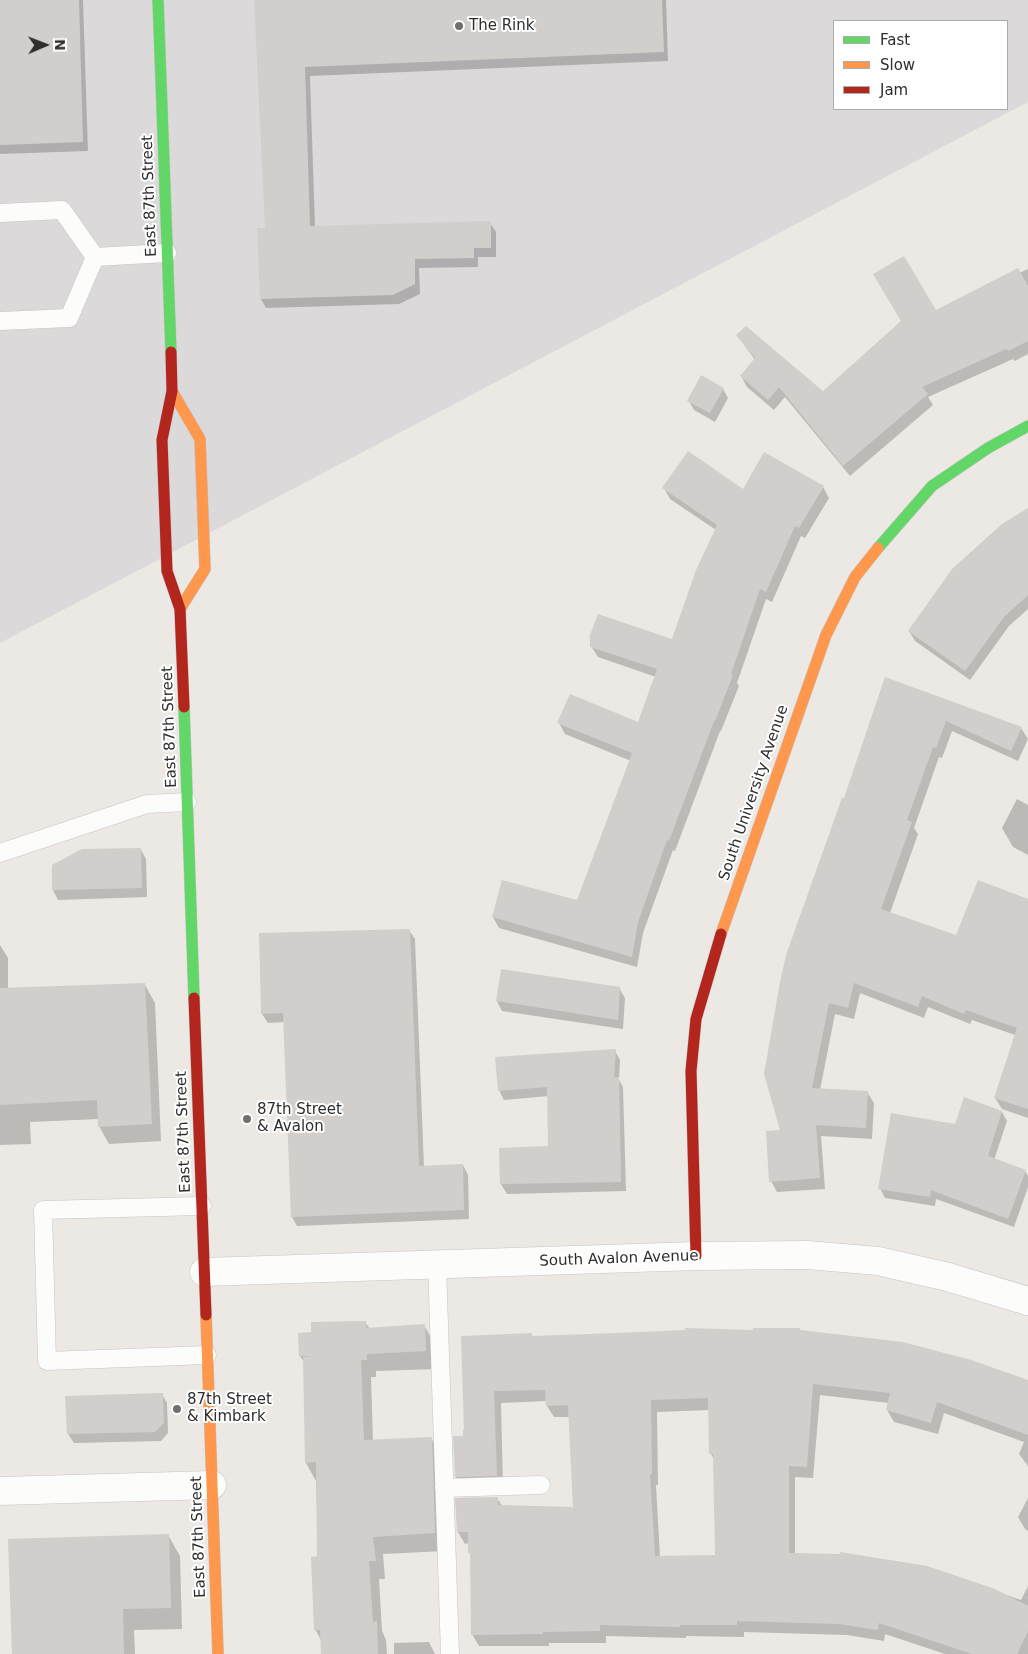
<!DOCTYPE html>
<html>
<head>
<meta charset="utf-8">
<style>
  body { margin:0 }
  #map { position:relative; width:1028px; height:1654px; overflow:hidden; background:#ece8e4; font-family:"DejaVu Sans",sans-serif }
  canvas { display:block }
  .legend { position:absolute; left:833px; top:20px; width:175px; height:90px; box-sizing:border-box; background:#fff; border:1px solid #ababab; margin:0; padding:6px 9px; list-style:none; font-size:15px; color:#2e2e2e }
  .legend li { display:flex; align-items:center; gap:10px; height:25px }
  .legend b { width:25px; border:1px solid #ababab }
  .north { position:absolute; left:20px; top:20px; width:50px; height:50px; -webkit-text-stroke:4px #fff; paint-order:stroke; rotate:89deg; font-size:14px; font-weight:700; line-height:20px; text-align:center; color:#2e2e2e }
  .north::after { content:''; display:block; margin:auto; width:18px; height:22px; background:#2e2e2e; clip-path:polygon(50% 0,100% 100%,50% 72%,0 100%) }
</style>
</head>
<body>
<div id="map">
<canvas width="1028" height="1654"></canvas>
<ul class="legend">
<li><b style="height:6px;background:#63d668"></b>Fast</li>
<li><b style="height:6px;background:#ff974d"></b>Slow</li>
<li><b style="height:6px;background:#b3261e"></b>Jam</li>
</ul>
<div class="north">N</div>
</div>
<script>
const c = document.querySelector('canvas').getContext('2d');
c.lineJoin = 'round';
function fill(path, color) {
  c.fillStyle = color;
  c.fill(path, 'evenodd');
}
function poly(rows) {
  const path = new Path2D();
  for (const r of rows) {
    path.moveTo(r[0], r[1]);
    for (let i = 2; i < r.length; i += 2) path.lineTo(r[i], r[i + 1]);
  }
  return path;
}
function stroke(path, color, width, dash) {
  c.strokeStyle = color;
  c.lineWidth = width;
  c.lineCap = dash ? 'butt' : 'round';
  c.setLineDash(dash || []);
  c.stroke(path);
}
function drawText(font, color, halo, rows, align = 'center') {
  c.font = font + ' "DejaVu Sans",sans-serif';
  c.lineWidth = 4;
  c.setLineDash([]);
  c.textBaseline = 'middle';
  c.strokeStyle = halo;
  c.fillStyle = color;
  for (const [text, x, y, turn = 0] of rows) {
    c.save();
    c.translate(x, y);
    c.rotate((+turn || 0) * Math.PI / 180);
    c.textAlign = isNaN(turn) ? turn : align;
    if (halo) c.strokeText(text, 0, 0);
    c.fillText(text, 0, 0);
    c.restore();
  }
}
const industrial = poly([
  [0,0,1028,0,1028,102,0,643],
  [834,21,1007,21,1007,109,834,109]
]);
const shadow = poly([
  [0,0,83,0,88,151,0,154],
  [255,0,666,0,668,61,310,76,315,227,490,223,496,232,496,257,478,257,478,267,419,268,420,294,399,304,266,308,261,299,266,229],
  [1028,269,1028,354,1015,361,1013,359,928,397,933,405,850,476,785,397,774,410,747,387,741,376,755,360,738,336,823,393,936,311],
  [723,389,728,398,715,422,694,410,689,401],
  [823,487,829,498,805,538,801,536,772,602,766,599,737,683,739,686,721,731,720,731,675,851,673,850,643,933,637,967,499,928,493,917,577,902,631,761,565,734,559,723,639,723,656,677,598,657,591,646,673,641,716,530,670,499,664,488,744,491],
  [1028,510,1028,609,1009,626,970,680,915,641,909,631],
  [886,679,1021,728,1028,739,1018,761,952,731,942,758,939,757,914,828,918,834,890,913,957,937,1028,900,1028,1118,1002,1109,995,1098,1015,1035,972,1020,970,1024,928,1007,924,1018,860,993,854,1019,835,1014,820,1090,867,1092,874,1103,872,1139,821,1136,825,1189,777,1192,771,1181,845,800],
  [1017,799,1028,805,1028,855,1013,847,1002,828],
  [141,850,146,859,147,897,58,900,53,890,53,865],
  [409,930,415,939,424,1167,463,1165,468,1175,469,1219,297,1226,292,1217,285,1022,268,1023,262,1014],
  [0,945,8,958,8,989,145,985,155,1003,161,1141,109,1144,99,1126,99,1119,30,1122,31,1144,0,1145],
  [502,971,619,988,625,998,623,1029,502,1011,497,1001],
  [615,1051,620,1060,619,1080,623,1087,626,1191,507,1194,501,1184,501,1150,550,1148,549,1096,504,1100,499,1090],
  [1002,1112,1007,1121,994,1160,1025,1171,1028,1176,1028,1187,1014,1227,936,1199,935,1206,885,1198,880,1188],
  [365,1322,370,1329,424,1325,434,1343,436,1369,376,1371,376,1377,371,1377,373,1441,431,1438,442,1456,445,1551,383,1554,385,1579,379,1579,382,1631,386,1640,387,1654,322,1654,321,1640,315,1629,319,1557,316,1481,306,1463,304,1362,300,1356],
  [800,1332,1028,1382,1028,1466,1019,1454,1024,1442,944,1413,938,1434,894,1422,887,1410,889,1403,820,1395,813,1478,795,1477,795,1554,927,1567,1021,1600,1028,1586,1028,1654,945,1654,885,1634,884,1641,847,1635,744,1632,744,1637,686,1636,686,1638,606,1636,606,1643,549,1643,549,1646,479,1646,472,1634,472,1556,470,1552,469,1543,465,1544,458,1532,497,1498,502,1506,574,1508,570,1417,554,1417,547,1406,547,1401,501,1403,503,1487,463,1488,456,1477,464,1437,464,1431,531,1334,533,1337],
  [710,1410,711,1454,715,1461,716,1556,660,1557,656,1485,658,1485,657,1412],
  [162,1394,167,1403,168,1433,161,1441,74,1443,68,1434,66,1398],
  [1028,1498,1028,1531,1025,1529,1018,1517],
  [168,1535,180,1556,182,1629,134,1630,135,1654,13,1654],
  [429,1642,435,1654,394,1654,394,1643]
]);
const building = poly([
  [0,0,79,0,83,142,0,145],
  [254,0,662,0,664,52,305,67,310,226,491,221,491,248,474,248,474,258,415,259,415,284,393,295,260,299,257,228,265,228],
  [904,256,936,310,1018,268,1028,286,1028,341,1008,351,1006,349,922,387,928,394,843,466,779,387,768,400,740,376,755,358,736,335,746,326,823,391,901,321,873,274],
  [701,375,724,388,710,413,687,401],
  [688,451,743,489,764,452,824,486,799,528,795,526,766,592,760,589,731,674,733,675,715,721,714,721,669,841,667,840,638,922,632,957,492,917,502,880,577,900,632,753,557,723,570,694,638,722,657,669,590,647,590,635,598,614,672,639,696,570,717,525,662,488],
  [1028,508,1028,595,1004,617,965,671,908,631,952,569,1002,524],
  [885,677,1022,727,1011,751,946,721,936,748,933,747,907,820,912,822,881,909,956,935,978,880,1028,899,1028,1109,994,1098,1017,1028,966,1010,964,1014,922,996,918,1007,854,983,848,1008,829,1003,812,1088,868,1091,866,1128,816,1125,820,1178,769,1182,766,1131,780,1130,764,1074,780,982,786,955,842,798,844,798],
  [141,848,142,888,52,890,52,865,82,849],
  [410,929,419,1166,463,1164,464,1210,291,1217,283,1013,261,1014,259,933],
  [501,969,620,987,618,1020,496,1001],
  [145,983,152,1124,98,1127,97,1100,0,1105,0,988],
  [616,1049,614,1077,619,1077,621,1182,500,1184,499,1148,548,1146,547,1087,498,1091,495,1057],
  [964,1097,1002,1111,988,1156,1026,1170,1008,1219,931,1190,930,1197,878,1189,891,1113,955,1124],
  [366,1321,366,1328,425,1324,426,1351,367,1354,367,1360,361,1360,364,1440,432,1437,435,1533,373,1537,376,1561,369,1561,373,1622,377,1621,378,1654,321,1654,320,1630,314,1630,311,1557,317,1556,316,1462,305,1463,303,1357,312,1356,299,1356,298,1333,311,1332,311,1322],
  [685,1328,753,1330,753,1328,800,1328,800,1330,903,1342,971,1360,1028,1380,1028,1435,937,1402,931,1423,886,1410,890,1393,813,1384,807,1467,789,1466,789,1553,840,1554,840,1552,927,1566,995,1589,1028,1606,1028,1631,1017,1654,972,1654,879,1623,878,1630,839,1624,737,1621,737,1625,680,1625,680,1627,600,1625,600,1631,543,1632,543,1634,471,1635,470,1553,468,1553,468,1532,457,1532,455,1498,498,1497,498,1505,573,1507,568,1405,546,1406,545,1390,494,1391,497,1476,455,1477,453,1436,463,1436,463,1430,464,1430,461,1336,532,1333,532,1336,617,1333,685,1330],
  [708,1398,709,1454,713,1454,715,1555,655,1556,650,1474,652,1474,651,1400],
  [163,1393,164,1423,155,1432,67,1434,65,1396],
  [169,1534,171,1608,123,1609,124,1654,12,1654,8,1539]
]);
const lane = poly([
  [0,213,62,210,95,257],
  [0,321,69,318,95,257,167,253],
  [0,853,147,804,187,802],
  [202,1206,43,1210,47,1361,207,1355],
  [437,1265,450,1654],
  [444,1488,541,1485]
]);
const street = poly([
  [204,1272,696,1256,808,1255,878,1261,948,1277,1028,1301],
  [0,1491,212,1485]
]);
const fast = poly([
  [158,0,171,352],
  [878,548,932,486,988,448,1028,426],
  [184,707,194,998]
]);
const slow = poly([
  [172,391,200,439,205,569,180,609],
  [721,934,826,635,855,577,878,548],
  [206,1315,218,1654]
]);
const jam = poly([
  [171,352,172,391,162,440,167,571,180,609,184,707],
  [194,998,206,1315],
  [696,1256,691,1071,696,1019,721,934]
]);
const markers = [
  [459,26,5,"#706f6e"],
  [247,1119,5,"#706f6e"],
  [177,1409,5,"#706f6e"]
];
const poiNames = [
  ["The Rink",469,26],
  ["87th Street",257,1110],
  ["& Avalon",257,1127],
  ["87th Street",187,1400],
  ["& Kimbark",187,1417]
];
const streetNames = [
  ["East 87th Street",150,196,-92],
  ["East 87th Street",170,727,-92],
  ["South University Avenue",754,793,-71],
  ["East 87th Street",184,1132,-92],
  ["South Avalon Avenue",619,1259,-2],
  ["East 87th Street",199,1537,-92]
];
fill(industrial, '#dcd9db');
fill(shadow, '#0003');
fill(building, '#d1cecb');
stroke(lane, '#c5c4c5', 19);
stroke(street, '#c5c4c5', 29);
stroke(fast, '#c5c4c5', 12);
stroke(slow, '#c5c4c5', 12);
stroke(jam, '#c5c4c5', 12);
stroke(lane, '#fcfcfb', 18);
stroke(street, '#fcfcfb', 28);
stroke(fast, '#63d668', 11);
stroke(slow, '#ff974d', 11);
stroke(jam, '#b3261e', 11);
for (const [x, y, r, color] of markers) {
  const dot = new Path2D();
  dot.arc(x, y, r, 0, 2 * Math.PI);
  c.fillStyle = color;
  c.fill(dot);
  stroke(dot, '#fff', 2);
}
drawText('15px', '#2e2e2e', '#fff', poiNames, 'left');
drawText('15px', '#2e2e2e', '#fff', streetNames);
</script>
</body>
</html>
